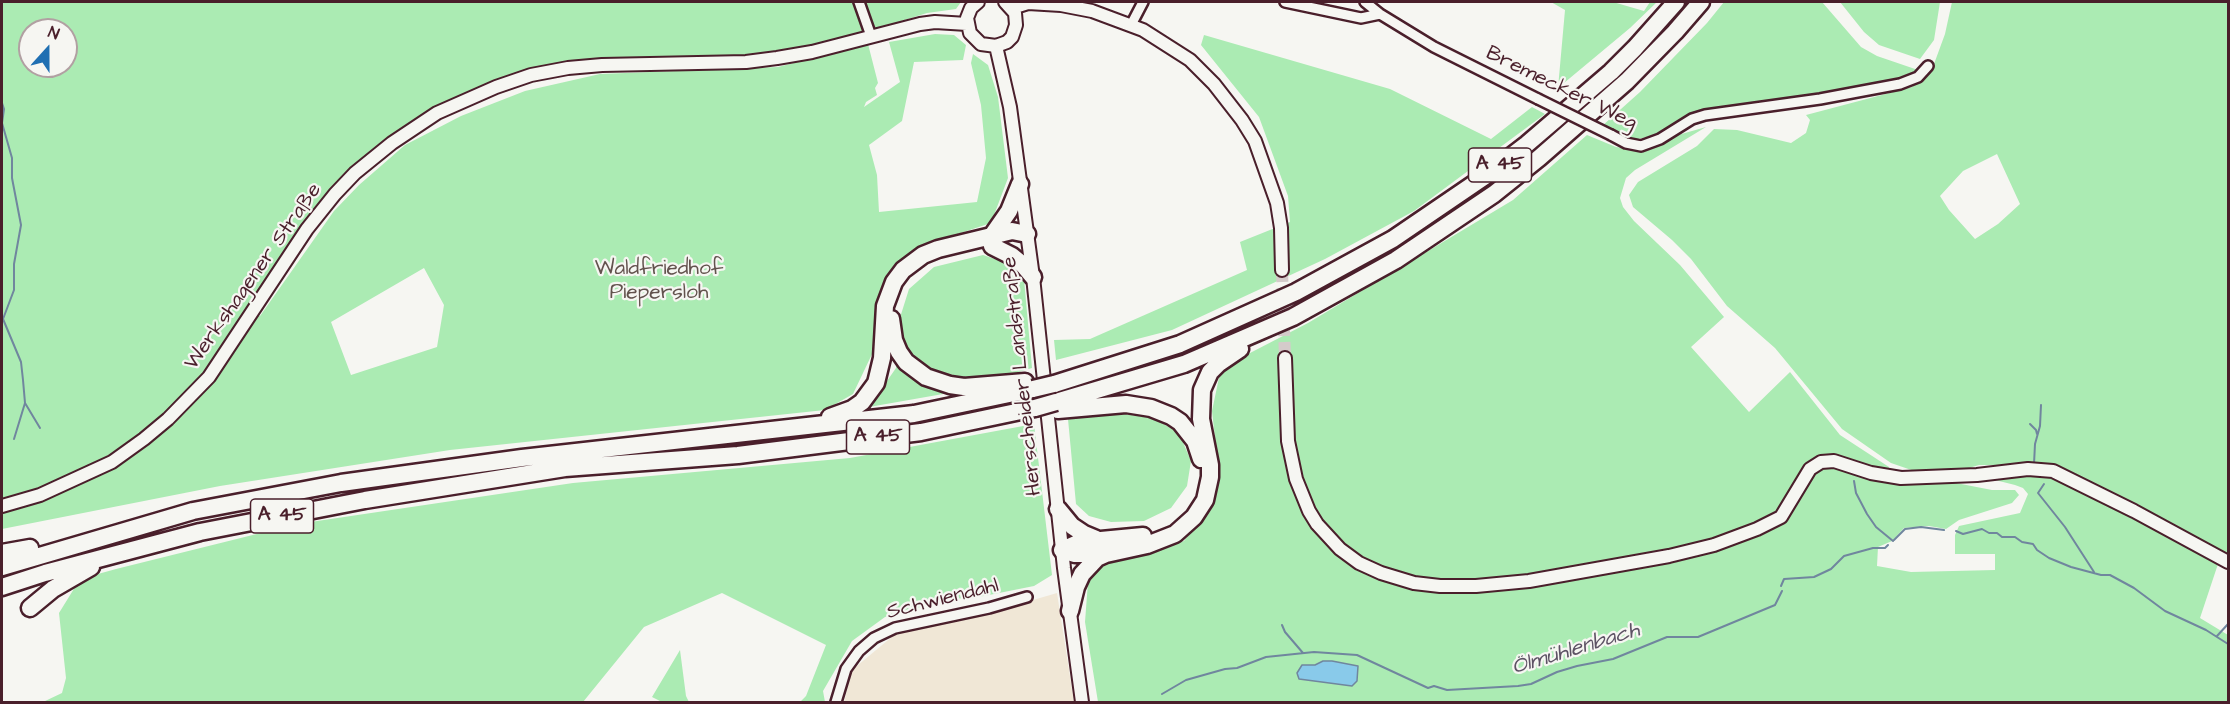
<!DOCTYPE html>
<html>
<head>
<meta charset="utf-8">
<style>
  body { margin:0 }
  #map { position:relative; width:2230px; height:704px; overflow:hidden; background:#f6f6f2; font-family:"Architects Daughter",sans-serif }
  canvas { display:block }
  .frame { position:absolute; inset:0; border:3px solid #4a1f2b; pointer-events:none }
  .north { position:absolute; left:18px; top:18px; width:60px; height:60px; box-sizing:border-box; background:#f6f6f2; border:2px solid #b1a0a2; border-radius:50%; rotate:21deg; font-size:16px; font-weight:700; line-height:24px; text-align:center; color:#4a1f2b }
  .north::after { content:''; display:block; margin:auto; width:21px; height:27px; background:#1f6fb2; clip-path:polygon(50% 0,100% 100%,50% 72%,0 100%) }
</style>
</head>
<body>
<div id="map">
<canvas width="2230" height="704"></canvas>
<div class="frame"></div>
<div class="north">N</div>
</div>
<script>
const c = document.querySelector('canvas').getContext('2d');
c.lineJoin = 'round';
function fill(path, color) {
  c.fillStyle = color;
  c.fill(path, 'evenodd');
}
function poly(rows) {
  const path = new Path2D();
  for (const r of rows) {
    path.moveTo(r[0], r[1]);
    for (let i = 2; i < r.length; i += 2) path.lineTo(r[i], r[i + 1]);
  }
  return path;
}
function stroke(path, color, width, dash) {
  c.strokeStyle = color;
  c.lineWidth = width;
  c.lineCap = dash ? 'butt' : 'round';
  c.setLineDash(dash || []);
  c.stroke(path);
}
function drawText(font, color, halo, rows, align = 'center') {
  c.font = font + ' "Architects Daughter",sans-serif';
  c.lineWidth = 4.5;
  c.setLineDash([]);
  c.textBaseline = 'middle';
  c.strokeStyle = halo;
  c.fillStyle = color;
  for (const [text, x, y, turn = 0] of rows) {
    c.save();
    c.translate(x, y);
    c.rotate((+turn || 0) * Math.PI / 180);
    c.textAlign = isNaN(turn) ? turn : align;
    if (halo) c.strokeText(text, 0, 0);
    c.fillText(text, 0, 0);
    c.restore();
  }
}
const built = poly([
  [1057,593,1074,702,844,702,852,670,899,631,992,612]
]);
const green = poly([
  [2,2,961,2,956,9,927,13,815,48,778,54,716,57,611,58,577,62,436,111,342,188,255,314,260,316,334,211,359,185,405,145,461,116,525,91,600,74,778,67,868,44,878,83,875,88,877,95,866,102,864,107,900,82,889,42,935,34,954,35,966,45,963,60,914,62,902,121,869,145,877,175,879,212,977,202,986,158,981,105,971,63,973,54,988,65,998,97,1008,178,991,223,927,244,889,275,877,312,873,352,853,394,825,410,450,450,220,486,2,529],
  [30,30,66,30,66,66,30,66],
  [424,268,444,305,437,347,351,375,331,322],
  [1551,2,1613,2,1644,11,1650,2,1657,2,1630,28,1558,88,1565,10],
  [1724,2,1822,2,1861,47,1877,56,1918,70,1888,82,1691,113,1659,134,1634,140,1602,126,1640,92,1707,23],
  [1840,2,1940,2,1934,40,1920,59,1879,45,1864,32],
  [1952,2,2228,2,2228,556,2082,477,2063,471,2041,466,2000,465,1979,465,1952,473,1923,474,1891,463,1842,429,1775,348,1727,306,1691,259,1672,240,1633,207,1629,195,1638,182,1697,146,1714,129,1737,130,1791,143,1806,133,1810,120,1806,115,1912,87,1934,64,1945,34],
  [1997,154,2020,204,1998,224,1975,239,1949,210,1940,196,1963,171],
  [1204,35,1390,89,1491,139,1532,107,1545,114,1414,211,1325,259,1172,330,1056,360,1054,340,1090,339,1247,270,1240,242,1290,222,1288,196,1259,117,1201,45],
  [1706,127,1635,170,1626,178,1620,198,1623,207,1634,221,1680,265,1724,317,1691,347,1749,412,1790,372,1840,435,1889,467,1890,481,1956,483,1992,490,2015,490,2019,495,2012,503,1959,520,1946,529,1929,526,1904,528,1892,541,1878,547,1877,566,1911,572,1995,570,1995,554,1955,554,1955,535,1959,526,2020,513,2028,494,2023,488,2015,485,1987,478,2022,475,2060,479,2219,561,2200,618,2228,635,2228,702,1098,702,1085,622,1088,582,1107,559,1184,541,1213,501,1218,465,1212,411,1221,368,1308,323,1513,200,1587,135,1616,147,1637,150,1652,149,1671,137],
  [983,255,1007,263,1024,279,1032,368,943,394,869,407,896,368,898,324,909,289,934,267],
  [1117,413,1153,418,1179,433,1191,461,1187,486,1171,508,1144,521,1111,522,1089,516,1076,504,1068,419],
  [1034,424,1052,575,1034,586,984,596,945,600,885,617,852,641,823,691,825,702,800,702,806,696,826,645,722,593,644,627,583,702,43,702,62,693,66,678,59,613,80,579,116,569,297,524,573,483,850,458],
  [680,650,686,696,689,702,662,702,652,697]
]);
const water = poly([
  [1323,661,1332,661,1358,666,1357,681,1352,686,1299,679,1297,673,1302,665,1315,665,1323,661]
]);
const stream = poly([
  [2,103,4,109,2,123,12,158,12,178,21,225,14,264,14,290,3,319,21,362,23,380,25,403,14,439],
  [25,403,40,428],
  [2030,424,2036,430,2037,434],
  [2034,464,2035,444,2040,426,2041,405],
  [1854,481,1856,493,1867,514,1876,527,1893,541],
  [2044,484,2038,493,2065,527,2094,572],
  [1956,531,1963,534,1982,529,1989,533,1997,533,2002,537,2015,537,2022,542,2033,544,2037,550,2049,558,2071,567,2101,575,2110,575,2134,588,2165,611,2206,630,2228,644],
  [1894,540,1905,529,1921,527,1944,530],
  [1781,586,1784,579,1814,577,1831,569,1844,556,1873,548,1885,548,1888,545],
  [1282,625,1285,632,1303,653],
  [2217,636,2228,624],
  [1162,694,1186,680,1225,669,1237,668,1266,657,1314,652,1357,655,1428,688,1434,686,1447,690,1518,686,1531,684,1557,672,1577,666,1613,659,1667,637,1698,637,1775,605,1782,591]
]);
const secondaryTunnel = poly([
  [1282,270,1285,358]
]);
const minor = poly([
  [859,2,871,36],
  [1285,2,1361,18,1380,14],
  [1365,2,1380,14,1434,47,1538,99],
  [1131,25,1143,2],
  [1611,135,1626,143,1641,146,1660,139,1692,119,1705,115,1820,99,1900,84,1918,77,1928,66],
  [836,702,846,669,859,651,874,638,895,628,989,608,1027,597]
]);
const secondary = poly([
  [978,2,971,8,967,18,970,33,981,44,996,46,1007,42,1012,37,1016,25,1015,13,1005,2],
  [1012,8,1028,3,1061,5,1092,11,1143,30,1190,60,1214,84,1242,120,1255,141,1277,203,1281,228,1282,270],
  [996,46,1010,107,1033,277,1064,568,1082,702],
  [1285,358,1288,441,1296,479,1309,511,1317,524,1340,549,1359,563,1381,573,1414,583,1440,586,1476,586,1529,581,1669,556,1714,545,1757,529,1781,517,1810,469,1821,462,1834,461,1871,473,1901,478,1977,475,2028,469,2053,471,2134,511,2228,562],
  [2,506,40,495,112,462,144,439,168,419,209,377,307,229,335,194,355,173,392,143,437,113,496,87,531,75,568,68,602,65,746,62,777,58,812,52,920,24,935,22,967,24]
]);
const motorway = poly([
  [993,234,1009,211,1020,184],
  [992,246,1012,256,1023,265,1033,277],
  [891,319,894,340,899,352,906,362,926,377,950,385,964,387,1025,382],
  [1054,384,1180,344,1296,292,1393,239,1484,177,1527,144,1611,72,1635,48,1676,2],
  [1056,402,1184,364,1293,317,1396,260,1494,194,1539,158,1627,81,1675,32,1701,2],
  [1058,410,1126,404,1151,408,1171,416,1180,422,1195,441,1201,459],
  [830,417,852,409,862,402,876,383,882,358,885,306,894,282,903,270,923,255,938,249,1012,231,1027,234],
  [1058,509,1072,526,1084,534,1096,539],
  [1062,550,1075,554,1106,554,1147,545,1175,534,1194,517,1205,500,1210,477,1210,465,1201,419,1202,390,1210,372,1218,364,1240,349],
  [1062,550,1080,542,1143,536],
  [2,553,30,548],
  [2,567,193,511,341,483,522,458,914,414,1033,389],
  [2,587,45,573,200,532,365,500,565,468,738,455,921,432,1035,408],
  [30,608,53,589,91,567],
  [1070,611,1076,587,1082,574,1097,558,1106,554]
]);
const minorBridge = poly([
  [1538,99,1611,135]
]);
const motorwayBridge = poly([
  [1033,389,1054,384],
  [1035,408,1056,402]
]);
const shields = [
  [1500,165,63],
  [878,437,63],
  [282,516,63]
];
const shieldNames = [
  ["A 45",1500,165],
  ["A 45",878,437],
  ["A 45",282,516]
];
const streetNames = [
  ["Bremecker Weg",1561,89,26],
  ["Werkshagener Straße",254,277,-55],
  ["Herscheider Landstraße",1023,376,-96],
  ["Schwiendahl",943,600,-14]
];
const parkNames = [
  ["Waldfriedhof",659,270],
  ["Piepersloh",659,294]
];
const waterNames = [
  ["Ölmühlenbach",1576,650,-17]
];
fill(built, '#f0e7d6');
fill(green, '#abebb3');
fill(water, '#89caea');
stroke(water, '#70869e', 1.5);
stroke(stream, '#70869e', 2);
stroke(secondaryTunnel, '#d4cbca', 12, [12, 6]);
stroke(minor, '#4a1f2b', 14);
stroke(secondary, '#4a1f2b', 16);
stroke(motorway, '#4a1f2b', 21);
stroke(minor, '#f6f6f2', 9);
stroke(secondary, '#f6f6f2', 12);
stroke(motorway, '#f6f6f2', 16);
stroke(minorBridge, '#4a1f2b', 14, []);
stroke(motorwayBridge, '#4a1f2b', 21, []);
stroke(minorBridge, '#f6f6f2', 9);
stroke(motorwayBridge, '#f6f6f2', 16);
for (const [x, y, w] of shields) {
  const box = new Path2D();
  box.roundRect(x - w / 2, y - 17, w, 34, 4.5);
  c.fillStyle = '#f6f6f2';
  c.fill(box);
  stroke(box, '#4a1f2b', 1.5);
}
drawText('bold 20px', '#4a1f2b', null, shieldNames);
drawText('21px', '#4a1f2b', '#f6f6f2', streetNames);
drawText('21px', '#62524d', '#f6f6f2', parkNames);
drawText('italic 22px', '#5d5264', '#f6f6f2', waterNames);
</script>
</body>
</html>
